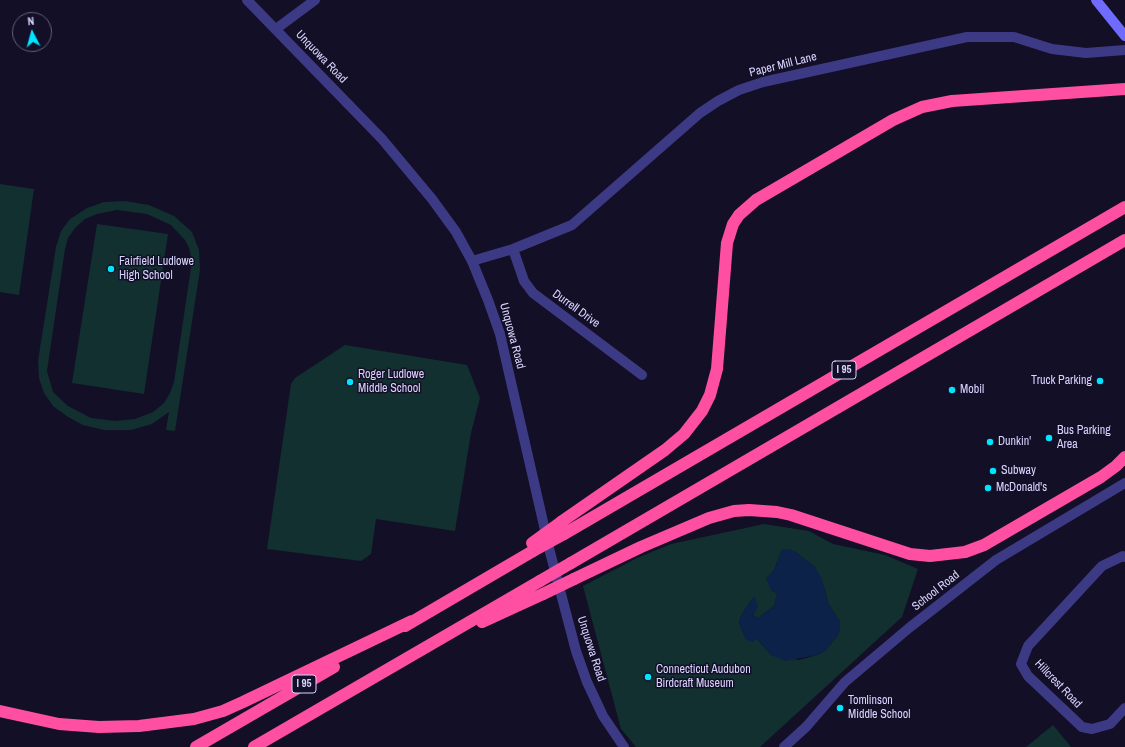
<!DOCTYPE html>
<html>
<head>
<meta charset="utf-8">
<style>
  body { margin:0 }
  #map { position:relative; width:1125px; height:747px; overflow:hidden; background:#130f26; font-family:"Archivo Narrow",sans-serif }
  canvas { display:block }
  .north { position:absolute; left:12px; top:12px; width:40px; height:40px; box-sizing:border-box; background:#130f26; border:1px solid #625e7d; border-radius:50%; rotate:354deg; font-size:11px; font-weight:700; line-height:16px; text-align:center; color:#d9d4ff }
  .north::after { content:''; display:block; margin:auto; width:14px; height:18px; background:#00e5ff; clip-path:polygon(50% 0,100% 100%,50% 72%,0 100%) }
</style>
</head>
<body>
<div id="map">
<canvas width="1125" height="747"></canvas>
<div class="north">N</div>
</div>
<script>
const c = document.querySelector('canvas').getContext('2d');
c.lineJoin = 'round';
function fill(path, color) {
  c.fillStyle = color;
  c.fill(path, 'evenodd');
}
function poly(rows) {
  const path = new Path2D();
  for (const r of rows) {
    path.moveTo(r[0], r[1]);
    for (let i = 2; i < r.length; i += 2) path.lineTo(r[i], r[i + 1]);
  }
  return path;
}
function stroke(path, color, width, dash) {
  c.strokeStyle = color;
  c.lineWidth = width;
  c.lineCap = dash ? 'butt' : 'round';
  c.setLineDash(dash || []);
  c.stroke(path);
}
function drawText(font, color, halo, rows, align = 'center') {
  c.font = font + ' "Archivo Narrow",sans-serif';
  c.lineWidth = 3;
  c.setLineDash([]);
  c.textBaseline = 'middle';
  c.strokeStyle = halo;
  c.fillStyle = color;
  for (const [text, x, y, turn = 0] of rows) {
    c.save();
    c.translate(x, y);
    c.rotate((+turn || 0) * Math.PI / 180);
    c.textAlign = isNaN(turn) ? turn : align;
    if (halo) c.strokeText(text, 0, 0);
    c.fillText(text, 0, 0);
    c.restore();
  }
}
const green = poly([
  [0,184,34,189,19,295,0,292],
  [125,201,149,205,174,216,192,232,199,250,200,270,175,431,166,430,169,412,152,424,131,430,104,430,83,425,68,417,53,406,44,393,39,378,38,361,56,247,61,231,70,219,87,208,104,202],
  [117,210,147,214,171,225,185,240,189,248,192,261,174,382,170,393,164,403,153,412,135,419,115,421,91,418,68,406,53,392,47,371,65,249,68,238,75,228,85,219,97,214],
  [97,224,168,234,144,394,72,383],
  [345,345,467,365,480,398,471,433,455,531,376,519,371,554,361,561,267,549,291,384,295,378],
  [764,524,809,531,833,544,885,555,918,569,902,617,760,747,636,747,621,729,583,586,637,558,671,544],
  [782,550,794,551,815,567,825,590,828,603,840,622,838,635,825,651,817,655,799,660,771,655,757,639,746,639,739,623,741,616,752,599,757,607,753,616,758,618,774,606,777,595,766,579,774,570],
  [1053,725,1071,747,1026,747]
]);
const water = poly([
  [788,549,794,551,815,567,822,579,828,603,840,622,840,629,838,635,825,651,817,655,785,661,771,655,757,639,753,642,746,640,739,623,741,616,754,596,758,606,753,616,758,618,774,606,777,595,775,592,772,592,766,579,774,570,782,550]
]);
const minor = poly([
  [513,249,524,281,533,293,642,375],
  [472,261,513,249,572,225,700,113,718,101,739,90,763,82,967,37,1014,37,1052,49,1086,53,1125,50],
  [1125,557,1123,556,1102,566,1028,646,1021,664,1028,676,1082,727,1092,729,1110,724,1125,708],
  [784,747,806,727,845,682,909,628,996,560,1125,483]
]);
const tertiary = poly([
  [247,0,382,139,432,199,456,232,472,261,488,300,500,334,550,552,576,651,587,682,603,716,624,747],
  [276,29,315,0]
]);
const secondary = poly([
  [1096,0,1125,36]
]);
const motorway = poly([
  [561,522,665,450,684,434,702,411,710,395,717,369,727,243,733,224,739,215,756,200,893,120,922,107,952,101,1125,89],
  [564,534,1125,207],
  [571,563,1125,240],
  [574,579,641,547,709,518,734,511,749,510,777,512,791,515,910,554,930,556,965,552,984,545,1101,477,1116,466,1125,457],
  [482,622,543,594],
  [405,626,533,551],
  [0,711,59,724,99,727,139,726,194,719,223,711,243,702,412,621],
  [196,747,334,667],
  [254,747,540,581]
]);
const motorwayBridge = poly([
  [532,543,561,522],
  [533,551,564,534],
  [540,581,571,563],
  [543,594,574,579]
]);
const markers = [
  [111,269,4,"#00e5ff"],
  [1100,381,4,"#00e5ff"],
  [350,382,4,"#00e5ff"],
  [952,390,4,"#00e5ff"],
  [1049,438,4,"#00e5ff"],
  [990,442,4,"#00e5ff"],
  [993,471,4,"#00e5ff"],
  [988,488,4,"#00e5ff"],
  [648,677,4,"#00e5ff"],
  [840,708,4,"#00e5ff"]
];
const shields = [
  [844,370,24],
  [304,684,24]
];
const shieldNames = [
  ["I 95",844,370],
  ["I 95",304,684]
];
const streetNames = [
  ["Unquowa Road",321,57,46],
  ["Paper Mill Lane",783,65,-14],
  ["Durrell Drive",576,309,36],
  ["Unquowa Road",512,336,75],
  ["School Road",936,591,-38],
  ["Unquowa Road",591,649,72],
  ["Hillcrest Road",1058,684,46]
];
const poiNames = [
  ["Fairfield Ludlowe",119,262],
  ["High School",119,276],
  ["Roger Ludlowe",358,375],
  ["Middle School",358,389],
  ["Truck Parking",1092,381,"right"],
  ["Mobil",960,390],
  ["Bus Parking",1057,431],
  ["Area",1057,445],
  ["Dunkin'",998,442],
  ["Subway",1001,471],
  ["McDonald's",996,488],
  ["Connecticut Audubon",656,670],
  ["Birdcraft Museum",656,684],
  ["Tomlinson",848,701],
  ["Middle School",848,715]
];
fill(green, '#12302f');
fill(water, '#0c2248');
stroke(minor, '#3d3a85', 10);
stroke(tertiary, '#3d3a85', 10);
stroke(secondary, '#6f6bff', 10);
stroke(motorway, '#ff4fa3', 12);
stroke(motorwayBridge, '#ff4fa3', 12);
for (const [x, y, r, color] of markers) {
  const dot = new Path2D();
  dot.arc(x, y, r, 0, 2 * Math.PI);
  c.fillStyle = color;
  c.fill(dot);
  stroke(dot, '#130f26', 1.5);
}
for (const [x, y, w] of shields) {
  const box = new Path2D();
  box.roundRect(x - w / 2, y - 9, w, 18, 3);
  c.fillStyle = '#130f26';
  c.fill(box);
  stroke(box, '#d9d4ff', 1);
}
drawText('bold 11px', '#d9d4ff', null, shieldNames);
drawText('12px', '#d9d4ff', '#130f26', streetNames);
drawText('12px', '#d9d4ff', '#130f26', poiNames, 'left');
</script>
</body>
</html>
